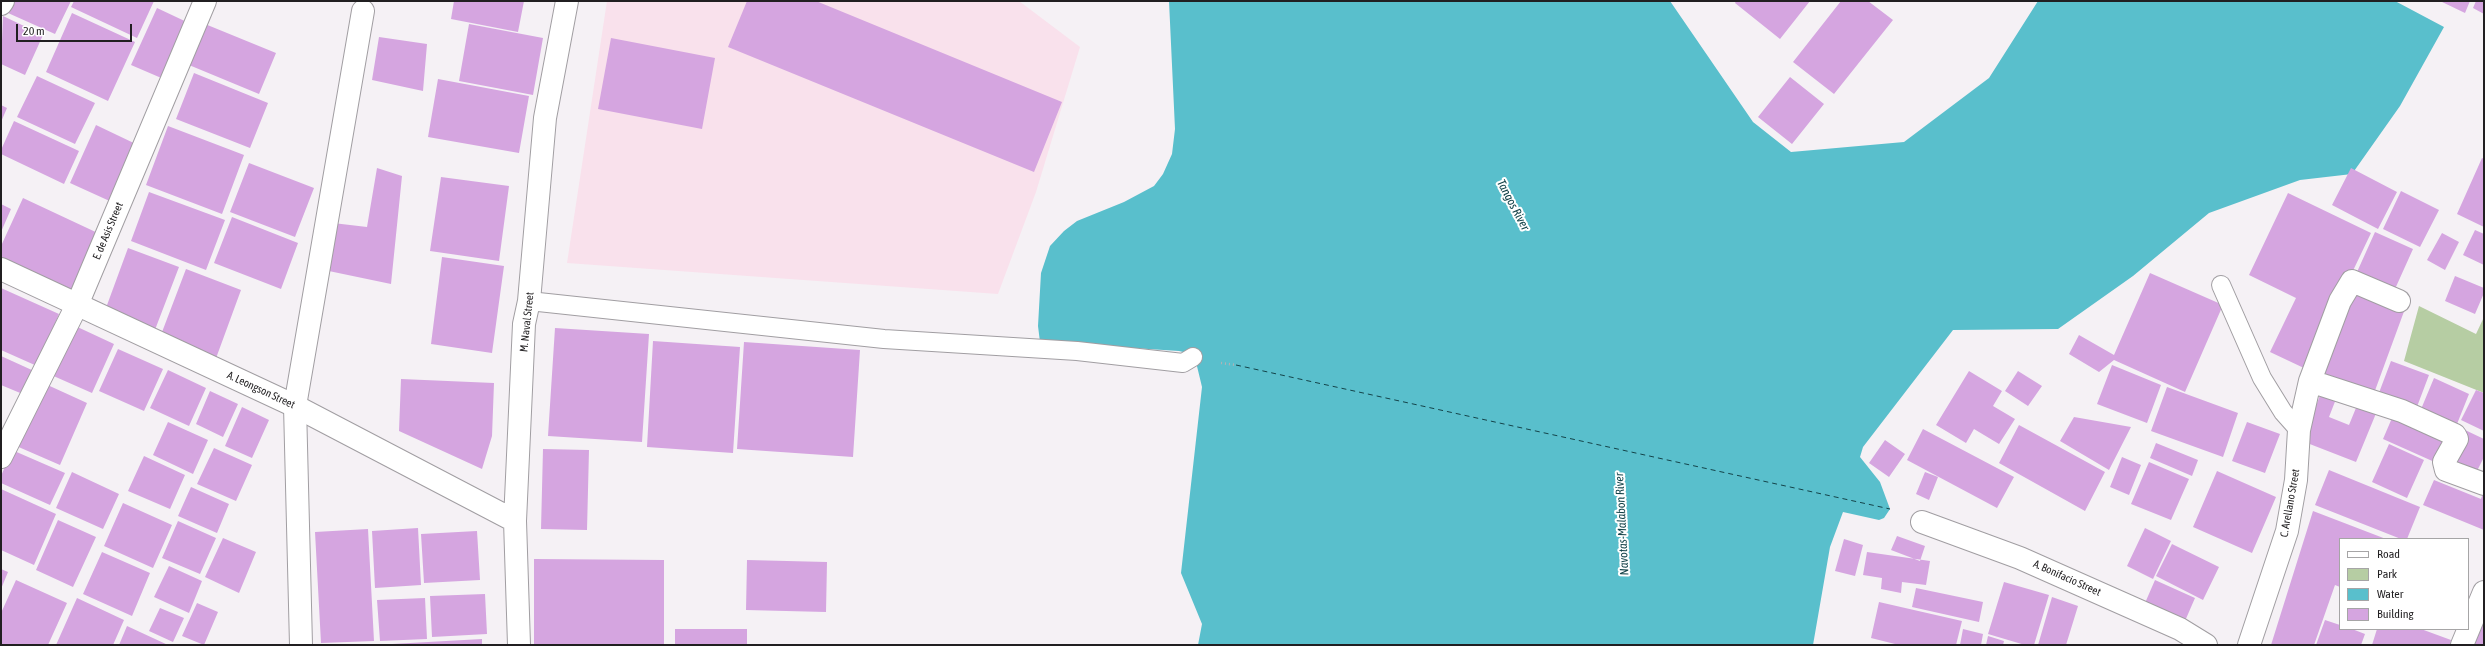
<!DOCTYPE html>
<html>
<head>
<meta charset="utf-8">
<style>
  body { margin:0 }
  #map { position:relative; width:2485px; height:646px; overflow:hidden; background:#f5f1f5; font-family:"Asap Condensed",sans-serif }
  canvas { display:block }
  .frame { position:absolute; inset:0; border:2px solid #211f21; pointer-events:none }
  .legend { position:absolute; left:2339px; top:538px; width:130px; height:92px; box-sizing:border-box; background:#fff; border:1px solid #a6a5a6; margin:0; padding:5px 7px; list-style:none; font-size:12px; color:#211f21 }
  .legend li { display:flex; align-items:center; gap:8px; height:20px }
  .legend b { width:20px; border:1px solid #a6a5a6 }
  .scale { position:absolute; left:16px; top:24px; width:116px; height:18px; box-sizing:border-box; border:2px solid #211f21; border-top:0; padding-left:5px; font-size:12px; line-height:14px; white-space:nowrap; color:#211f21; -webkit-text-stroke:3px #fff; paint-order:stroke }
</style>
</head>
<body>
<div id="map">
<canvas width="2485" height="646"></canvas>
<div class="frame"></div>
<ul class="legend">
<li><b style="height:5px;background:#fff"></b>Road</li>
<li><b style="height:11px;background:#b6cda3"></b>Park</li>
<li><b style="height:11px;background:#59bfcc"></b>Water</li>
<li><b style="height:11px;background:#d5a5e0"></b>Building</li>
</ul>
<div class="scale">20 m</div>
</div>
<script>
const c = document.querySelector('canvas').getContext('2d');
c.lineJoin = 'round';
function fill(path, color) {
  c.fillStyle = color;
  c.fill(path, 'evenodd');
}
function poly(rows) {
  const path = new Path2D();
  for (const r of rows) {
    path.moveTo(r[0], r[1]);
    for (let i = 2; i < r.length; i += 2) path.lineTo(r[i], r[i + 1]);
  }
  return path;
}
function stroke(path, color, width, dash) {
  c.strokeStyle = color;
  c.lineWidth = width;
  c.lineCap = dash ? 'butt' : 'round';
  c.setLineDash(dash || []);
  c.stroke(path);
}
function drawText(font, color, halo, rows, align = 'center') {
  c.font = font + ' "Asap Condensed",sans-serif';
  c.lineWidth = 4;
  c.setLineDash([]);
  c.textBaseline = 'middle';
  c.strokeStyle = halo;
  c.fillStyle = color;
  for (const [text, x, y, turn = 0] of rows) {
    c.save();
    c.translate(x, y);
    c.rotate((+turn || 0) * Math.PI / 180);
    c.textAlign = isNaN(turn) ? turn : align;
    if (halo) c.strokeText(text, 0, 0);
    c.fillText(text, 0, 0);
    c.restore();
  }
}
const industrial = poly([
  [607,1,1019,1,1080,47,1036,192,998,294,567,263]
]);
const green = poly([
  [2419,306,2476,334,2484,317,2484,393,2404,361]
]);
const water = poly([
  [1169,1,1670,1,1753,122,1791,152,1904,142,1989,78,2038,1,2395,1,2444,27,2400,106,2352,174,2300,180,2209,213,2133,276,2058,329,1953,330,1863,447,1860,457,1880,482,1890,509,1884,518,1879,520,1843,512,1830,547,1813,645,1198,645,1202,624,1181,573,1202,387,1196,362,1187,353,1179,351,1040,342,1038,326,1041,273,1050,246,1064,231,1077,221,1124,202,1154,186,1163,174,1172,154,1175,129]
]);
const ferry = poly([
  [1236,365,1890,509]
]);
const building = poly([
  [14,1,71,1,55,34,8,13],
  [74,1,154,1,137,38,71,7],
  [454,1,524,1,518,32,451,19],
  [747,1,816,1,1062,102,1034,172,728,47],
  [1736,1,1810,1,1780,39,1735,3],
  [1841,1,1868,1,1893,20,1834,94,1793,62],
  [2440,1,2470,1,2465,13],
  [2476,1,2484,1,2484,14,2473,8],
  [157,8,191,24,166,80,131,65],
  [72,13,135,42,108,101,46,72],
  [3,16,43,35,25,75,1,64],
  [205,24,276,53,259,94,189,65],
  [469,24,543,38,533,95,459,81],
  [379,37,427,44,423,91,372,80],
  [611,38,715,58,702,129,598,109],
  [194,73,268,103,250,148,176,119],
  [37,76,95,103,75,144,17,117],
  [1790,77,1824,104,1792,144,1758,117],
  [438,79,529,96,519,153,428,137],
  [1,105,7,108,1,122],
  [14,121,79,151,64,184,1,154,1,150],
  [96,125,140,146,114,203,70,183],
  [168,126,244,155,222,214,146,185],
  [2482,158,2484,159,2484,227,2457,214],
  [249,163,314,188,295,237,230,212],
  [377,168,402,176,391,284,324,270,333,223,367,227],
  [2351,168,2397,192,2378,229,2332,205],
  [441,177,509,186,499,261,430,251],
  [2401,191,2439,210,2420,247,2383,229],
  [149,192,225,220,206,270,131,241],
  [2288,193,2371,233,2306,369,2270,352,2296,298,2249,275],
  [23,198,102,235,73,298,1,264,1,246],
  [1,204,11,209,1,232],
  [232,217,298,243,281,289,214,263],
  [2475,230,2484,234,2484,265,2463,255],
  [2375,232,2413,249,2395,289,2357,272],
  [2442,233,2459,242,2445,270,2427,260],
  [128,248,179,267,153,335,103,316],
  [442,257,504,266,492,353,431,344],
  [186,269,241,290,215,361,159,340],
  [2150,273,2223,305,2185,392,2114,360,2099,372,2069,354,2079,335,2114,355],
  [2455,276,2484,288,2484,293,2475,314,2445,301],
  [2353,286,2406,306,2373,396,2320,377],
  [1,288,59,314,37,366,1,350],
  [71,324,114,344,92,393,49,374],
  [555,328,649,334,642,442,548,436],
  [653,341,740,347,733,453,647,447],
  [744,342,860,350,853,457,737,449],
  [118,349,163,369,144,411,99,391],
  [1,356,34,371,25,395,1,385],
  [2391,361,2429,375,2415,412,2377,398],
  [2112,365,2161,385,2147,423,2097,404],
  [168,370,206,388,189,426,150,408],
  [1969,371,2002,391,1993,406,2015,419,1999,444,1974,429,1966,443,1936,425],
  [2018,371,2042,386,2028,406,2005,391],
  [2434,378,2469,394,2455,429,2419,414],
  [401,379,494,383,492,436,482,469,399,431],
  [41,382,87,403,60,465,14,445],
  [2167,387,2238,413,2223,457,2151,431],
  [2476,390,2484,393,2484,431,2461,420],
  [210,391,238,404,223,437,196,424],
  [2321,393,2336,399,2329,417,2349,425,2358,403,2377,411,2356,462,2302,441],
  [242,407,269,420,252,458,225,446],
  [2395,411,2451,437,2439,464,2383,439],
  [2074,417,2131,427,2109,470,2060,441],
  [168,422,208,440,193,474,153,455],
  [2247,422,2280,434,2265,473,2232,461],
  [2019,425,2105,472,2085,511,1999,463],
  [1923,429,2014,477,1997,508,1907,460],
  [2465,430,2484,439,2484,457,2474,477,2449,464],
  [1885,440,1905,454,1889,477,1869,463],
  [2156,443,2198,460,2192,476,2150,458],
  [2389,444,2424,460,2407,498,2372,482],
  [214,448,252,465,236,501,197,484],
  [543,449,589,450,587,530,541,529],
  [12,450,65,473,50,505,1,483,1,476],
  [144,456,185,475,170,509,128,491],
  [2122,457,2141,465,2129,495,2110,487],
  [2149,462,2189,479,2171,520,2131,504],
  [2329,470,2420,507,2407,539,2401,539,2315,505],
  [2217,471,2276,497,2252,553,2193,527],
  [72,472,119,494,103,529,56,508],
  [1925,472,1938,477,1929,500,1916,494],
  [2434,480,2481,499,2484,490,2484,530,2423,505],
  [191,487,229,504,217,533,178,516],
  [1,489,56,514,34,565,1,550],
  [123,503,172,525,153,568,104,546],
  [2313,511,2386,539,2340,539,2340,587,2335,585,2314,645,2271,645],
  [58,520,96,537,73,587,36,570],
  [178,521,216,538,200,574,162,558],
  [418,528,421,585,375,588,372,531],
  [2145,528,2171,541,2153,579,2127,566],
  [368,529,374,641,321,643,315,532],
  [477,531,480,580,424,583,421,534],
  [1897,536,1925,546,1920,561,1891,550],
  [223,538,256,552,239,593,205,577],
  [1844,539,1863,545,1855,576,1835,571],
  [2172,544,2219,567,2203,600,2156,576],
  [102,552,150,573,132,616,83,594],
  [1867,552,1930,561,1926,585,1902,582,1901,593,1881,589,1882,578,1863,575],
  [534,559,664,560,664,645,534,645],
  [747,560,827,562,826,612,746,610],
  [169,566,202,581,189,613,154,597],
  [1,569,8,572,1,589],
  [16,580,67,603,48,645,1,645,1,613],
  [2155,580,2195,598,2185,621,2145,603],
  [2004,582,2049,595,2034,645,2025,645,1988,634],
  [1916,588,1983,602,1979,622,1912,607],
  [485,594,487,634,432,637,430,596],
  [2052,597,2078,606,2066,645,2038,645],
  [77,598,124,620,113,645,56,645],
  [425,598,427,639,380,641,377,600],
  [1879,602,1962,621,1956,645,1899,645,1871,638],
  [197,603,218,612,204,645,182,636],
  [2484,607,2484,645,2469,645],
  [160,608,184,618,173,642,149,631],
  [2325,620,2340,625,2340,629,2352,629,2365,634,2361,645,2316,645],
  [127,626,168,645,119,645],
  [675,629,747,629,747,645,675,645],
  [1963,629,1983,634,1981,645,1960,645],
  [2377,629,2421,629,2451,640,2450,645,2372,645],
  [1988,636,2004,641,2003,645,1986,645],
  [482,639,482,645,392,645,392,644]
]);
const path = poly([
  [1221,363,1236,365]
]);
const lane = poly([
  [2221,285,2262,378,2283,412,2299,430],
  [529,301,884,339,1077,351,1183,363,1193,357]
]);
const street = poly([
  [1,4,3,1],
  [2310,381,2402,411,2455,435,2457,439,2444,462,2446,470,2484,484],
  [1,457,77,305,205,1],
  [1922,522,2020,558,2180,629,2206,645],
  [301,645,295,406,363,11],
  [2249,645,2287,531,2296,480,2299,430,2310,381,2340,301,2352,281,2399,301],
  [2462,645,2484,592]
]);
const secondary = poly([
  [1,269,295,406,515,521],
  [519,645,515,521,524,324,529,301,545,118,567,1]
]);
const streetNames = [
  ["E. de Asis Street",108,231,-67],
  ["M. Naval Street",527,322,-84],
  ["A. Leongson Street",261,390,25],
  ["C. Arellano Street",2290,503,-80],
  ["A. Bonifacio Street",2067,578,24]
];
const waterNames = [
  ["Tangos River",1513,205,62],
  ["Navotas-Malabon River",1622,524,-93]
];
fill(industrial, '#f9e1ec');
fill(green, '#b6cda3');
fill(water, '#59bfcc');
stroke(ferry, '#144349', 1, [5, 4]);
fill(building, '#d5a5e0');
stroke(lane, '#a19ea2', 20);
stroke(street, '#a19ea2', 24);
stroke(secondary, '#a19ea2', 24);
stroke(path, '#b5b2b5', 2.5, [1, 3]);
stroke(lane, '#fff', 18);
stroke(street, '#fff', 22);
stroke(secondary, '#fff', 22);
drawText('11px', '#211f21', '#fff', streetNames);
drawText('italic 12px', '#144349', '#fff', waterNames);
</script>
</body>
</html>
